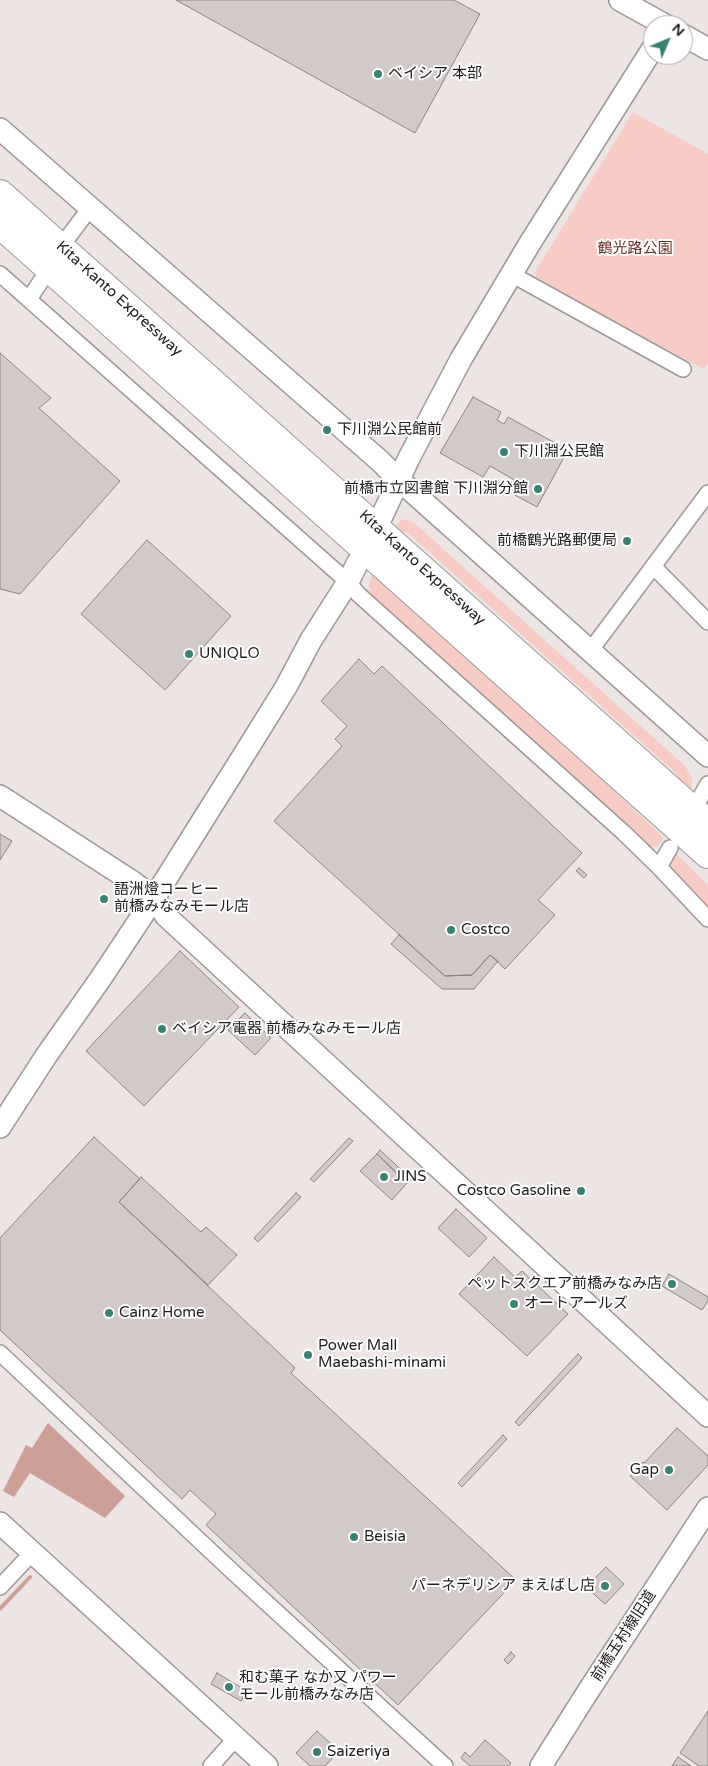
<!DOCTYPE html>
<html>
<head>
<meta charset="utf-8">
<style>
  body { margin:0 }
  #map { position:relative; width:708px; height:1766px; overflow:hidden; background:#ece5e3; font-family:"Varela Round",sans-serif }
  canvas { display:block }
  .north { position:absolute; left:643px; top:15px; width:50px; height:50px; box-sizing:border-box; background:#fff; border:1px solid #a5a5a4; border-radius:50%; rotate:45deg; font-size:14px; font-weight:700; line-height:20px; text-align:center; color:#1f1d1c }
  .north::after { content:''; display:block; margin:auto; width:18px; height:22px; background:#3c7f73; clip-path:polygon(50% 0,100% 100%,50% 72%,0 100%) }
</style>
</head>
<body>
<div id="map">
<canvas width="708" height="1766"></canvas>
<div class="north">N</div>
</div>
<script>
const c = document.querySelector('canvas').getContext('2d');
c.lineJoin = 'round';
function fill(path, color) {
  c.fillStyle = color;
  c.fill(path, 'evenodd');
}
function poly(rows) {
  const path = new Path2D();
  for (const r of rows) {
    path.moveTo(r[0], r[1]);
    for (let i = 2; i < r.length; i += 2) path.lineTo(r[i], r[i + 1]);
  }
  return path;
}
function stroke(path, color, width, dash) {
  c.strokeStyle = color;
  c.lineWidth = width;
  c.lineCap = dash ? 'butt' : 'round';
  c.setLineDash(dash || []);
  c.stroke(path);
}
function drawText(font, color, halo, rows, align = 'center') {
  c.font = font + ' "Varela Round","Noto Sans JP",sans-serif';
  c.lineWidth = 4;
  c.setLineDash([]);
  c.textBaseline = 'middle';
  c.strokeStyle = halo;
  c.fillStyle = color;
  for (const [text, x, y, turn = 0] of rows) {
    c.save();
    c.translate(x, y);
    c.rotate((+turn || 0) * Math.PI / 180);
    c.textAlign = isNaN(turn) ? turn : align;
    if (halo) c.strokeText(text, 0, 0);
    c.fillText(text, 0, 0);
    c.restore();
  }
}
const green = poly([
  [633,112,708,154,708,362,704,369,537,280,535,272],
  [403,519,413,522,422,530,684,765,692,777,691,789,678,778,678,775,406,531,403,533,396,527,399,522],
  [373,573,587,765,661,835,663,839,657,846,651,848,643,844,578,782,445,664,370,594,369,585],
  [675,853,708,885,708,907,672,869,670,864]
]);
const water = poly([
  [48,1423,125,1496,105,1518,30,1473,14,1497,3,1491,26,1445,32,1448]
]);
const stream = poly([
  [0,1609,30,1577]
]);
const building = poly([
  [176,0,454,0,480,14,415,133,176,0],
  [0,353,51,398,39,408,120,481,20,594,0,589,0,353],
  [473,397,501,412,497,420,504,424,508,417,568,450,537,507,511,493,518,482,490,466,483,477,440,453,473,397],
  [147,540,231,616,165,690,81,614,147,540],
  [359,659,374,674,382,666,582,853,538,900,555,915,505,969,490,955,472,975,445,976,274,821,342,746,335,739,347,726,321,701,359,659],
  [0,834,12,841,0,860,0,834],
  [579,868,587,875,584,878,576,871,579,868],
  [399,935,445,976,472,975,490,955,498,961,474,989,442,989,391,944,399,935],
  [180,951,239,1007,144,1106,86,1051,180,951],
  [245,1013,271,1038,255,1055,228,1030,245,1013],
  [94,1137,140,1179,119,1202,295,1368,291,1373,516,1580,398,1705,206,1525,216,1514,190,1490,182,1499,0,1330,0,1238,94,1137],
  [349,1138,353,1141,314,1182,310,1179,349,1138],
  [380,1150,411,1179,407,1183,377,1154,380,1150],
  [377,1154,407,1183,392,1200,360,1171,377,1154],
  [141,1177,201,1232,206,1227,237,1255,208,1285,119,1202,141,1177],
  [296,1193,301,1197,258,1242,254,1238,296,1193],
  [456,1209,487,1238,469,1257,438,1228,456,1209],
  [494,1257,515,1277,522,1271,568,1314,527,1356,459,1294,494,1257],
  [669,1274,708,1297,708,1301,702,1310,662,1286,669,1274],
  [578,1354,582,1358,519,1426,515,1422,578,1354],
  [677,1428,708,1456,708,1465,667,1510,630,1476,643,1462,644,1463,677,1428],
  [503,1435,507,1439,462,1487,458,1483,503,1435],
  [606,1567,624,1584,605,1604,586,1587,606,1567],
  [511,1652,515,1656,508,1664,504,1660,511,1652],
  [217,1673,247,1691,241,1701,211,1684,217,1673],
  [708,1711,708,1766,699,1766,680,1753,708,1711],
  [317,1731,339,1751,325,1766,310,1766,296,1753,317,1731],
  [485,1740,511,1763,509,1766,470,1766,461,1758,465,1752,470,1757,485,1740],
  [678,1757,691,1766,672,1766,678,1757]
]);
const street = poly([
  [69,236,90,208],
  [0,274,348,582,358,594,624,833,659,867,708,919],
  [511,274,683,369],
  [29,299,41,281],
  [653,566,708,622],
  [590,651,708,493],
  [700,798,708,784],
  [659,867,670,848],
  [0,1353,234,1573,445,1766],
  [0,1587,32,1553],
  [211,1766,236,1738]
]);
const secondary = poly([
  [620,0,665,25],
  [683,35,708,49],
  [0,129,380,461,399,480,708,756],
  [382,516,409,458,461,359,530,243,653,48],
  [0,796,133,882,154,898,166,916,708,1416],
  [0,1127,46,1056,101,978,154,898,250,745,286,687,311,640,348,582,358,562],
  [0,1523,267,1766],
  [541,1766,587,1693,708,1508]
]);
const highway = poly([
  [0,194,708,824],
  [0,224,708,854]
]);
const markers = [
  [378,74,5,"#3c7f73"],
  [327,430,5,"#3c7f73"],
  [504,452,5,"#3c7f73"],
  [538,489,5,"#3c7f73"],
  [627,541,5,"#3c7f73"],
  [189,654,5,"#3c7f73"],
  [104,899,5,"#3c7f73"],
  [451,930,5,"#3c7f73"],
  [162,1029,5,"#3c7f73"],
  [384,1177,5,"#3c7f73"],
  [581,1191,5,"#3c7f73"],
  [672,1284,5,"#3c7f73"],
  [514,1304,5,"#3c7f73"],
  [109,1313,5,"#3c7f73"],
  [308,1355,5,"#3c7f73"],
  [669,1470,5,"#3c7f73"],
  [354,1537,5,"#3c7f73"],
  [605,1586,5,"#3c7f73"],
  [229,1687,5,"#3c7f73"],
  [317,1752,5,"#3c7f73"]
];
const poiNames = [
  ["ベイシア 本部",388,74],
  ["下川淵公民館前",337,430],
  ["下川淵公民館",514,452],
  ["前橋市立図書館 下川淵分館",528,489,"right"],
  ["前橋鶴光路郵便局",617,541,"right"],
  ["UNIQLO",199,654],
  ["語洲燈コーヒー",114,890],
  ["前橋みなみモール店",114,907],
  ["Costco",461,930],
  ["ベイシア電器 前橋みなみモール店",172,1029],
  ["JINS",394,1177],
  ["Costco Gasoline",571,1191,"right"],
  ["ペットスクエア前橋みなみ店",662,1284,"right"],
  ["オートアールズ",524,1304],
  ["Cainz Home",119,1313],
  ["Power Mall",318,1346],
  ["Maebashi-minami",318,1363],
  ["Gap",659,1470,"right"],
  ["Beisia",364,1537],
  ["パーネデリシア まえばし店",595,1586,"right"],
  ["和む菓子 なか又 パワー",239,1678],
  ["モール前橋みなみ店",239,1695],
  ["Saizeriya",327,1752]
];
const parkNames = [
  ["鶴光路公園",635,249]
];
const streetNames = [
  ["Kita-Kanto Expressway",119,299,42],
  ["Kita-Kanto Expressway",422,568,42],
  ["前橋玉村線旧道",624,1636,-57]
];
fill(green, '#f7ccc4');
fill(water, '#cc9f97');
stroke(stream, '#cc9f97', 4);
fill(building, '#d1cac9');
stroke(building, '#8a8483', 1);
stroke(street, '#9d9796', 18);
stroke(secondary, '#9d9796', 24);
stroke(highway, '#9d9796', 30);
stroke(street, '#fff', 15);
stroke(secondary, '#fff', 21);
stroke(highway, '#fff', 28);
for (const [x, y, r, color] of markers) {
  const dot = new Path2D();
  dot.arc(x, y, r, 0, 2 * Math.PI);
  c.fillStyle = color;
  c.fill(dot);
  stroke(dot, '#fff', 2);
}
drawText('15px', '#1f1d1c', '#fff', poiNames, 'left');
drawText('15px', '#6a3028', '#fff', parkNames);
drawText('15px', '#1f1d1c', '#fff', streetNames);
</script>
</body>
</html>
